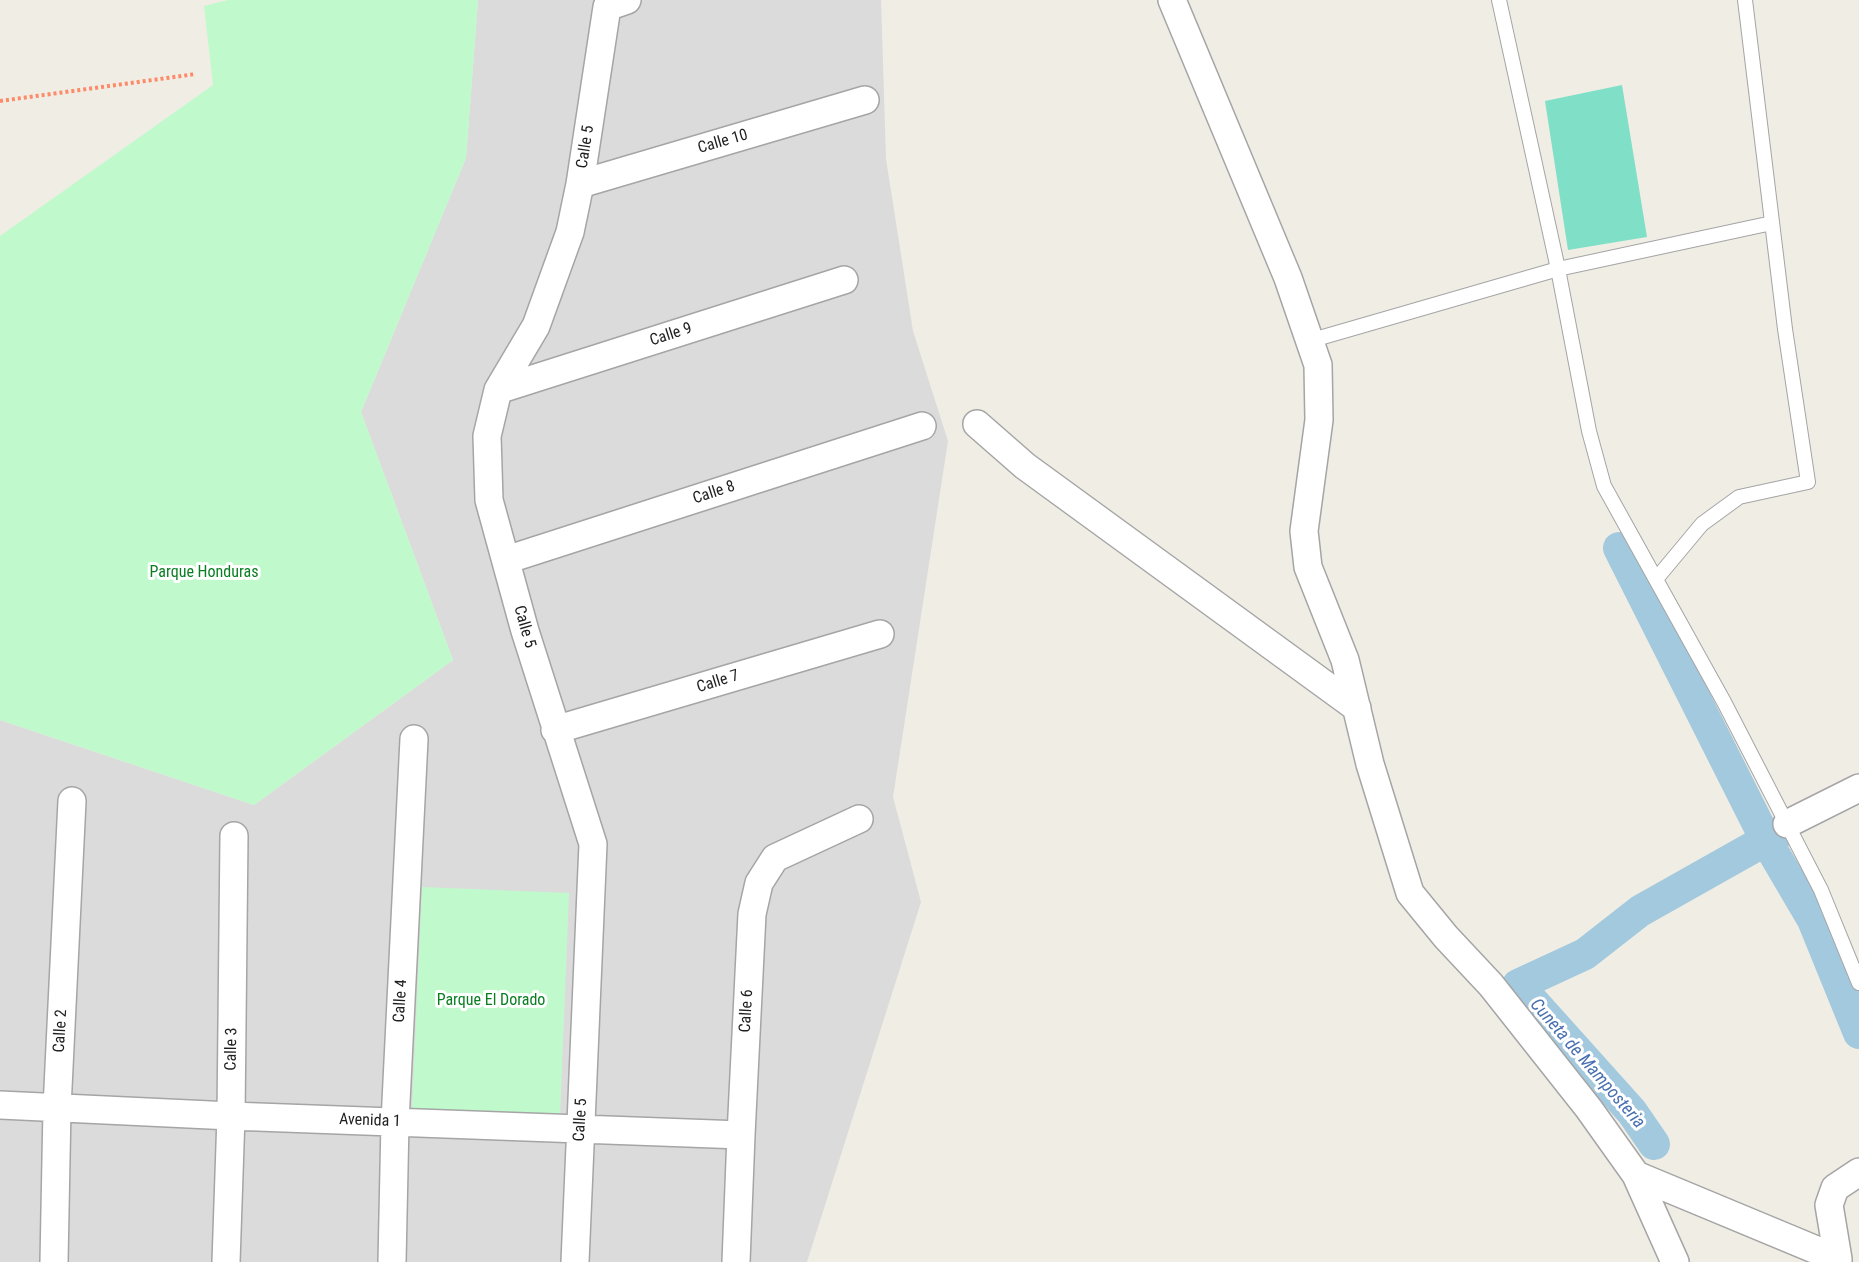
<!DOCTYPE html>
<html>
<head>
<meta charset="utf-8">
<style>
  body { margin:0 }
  canvas { display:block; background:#efede4 }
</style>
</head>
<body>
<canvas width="1859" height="1262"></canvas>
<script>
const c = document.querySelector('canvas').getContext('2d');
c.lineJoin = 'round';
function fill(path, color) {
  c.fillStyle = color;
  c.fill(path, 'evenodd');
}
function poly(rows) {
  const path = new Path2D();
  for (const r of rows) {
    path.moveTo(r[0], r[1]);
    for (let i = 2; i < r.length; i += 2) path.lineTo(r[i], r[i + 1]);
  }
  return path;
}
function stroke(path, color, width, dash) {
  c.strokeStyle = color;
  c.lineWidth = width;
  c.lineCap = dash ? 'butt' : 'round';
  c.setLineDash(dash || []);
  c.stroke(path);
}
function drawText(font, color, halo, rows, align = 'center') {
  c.font = font + ' "Roboto Condensed",sans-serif';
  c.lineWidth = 6;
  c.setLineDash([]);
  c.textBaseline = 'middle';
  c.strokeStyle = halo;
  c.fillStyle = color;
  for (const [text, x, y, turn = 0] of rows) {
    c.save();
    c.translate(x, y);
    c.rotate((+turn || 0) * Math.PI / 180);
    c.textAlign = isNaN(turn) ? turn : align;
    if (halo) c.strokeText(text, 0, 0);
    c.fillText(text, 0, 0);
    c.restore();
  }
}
const residential = poly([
  [478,0,881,0,886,159,913,331,948,441,893,797,921,902,807,1262,0,1262,0,720,254,805,453,660,361,412,466,158]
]);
const park = poly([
  [228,0,478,0,466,158,361,412,453,660,254,805,0,720,0,236,213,85,204,6],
  [422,887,569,893,560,1115,412,1108]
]);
const pitch = poly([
  [1622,85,1647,237,1568,250,1545,101]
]);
const canal = poly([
  [1619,548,1766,840,1782,831],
  [1654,1144,1632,1112,1518,985,1585,954,1640,911,1766,840,1813,920,1859,1033]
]);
const path = poly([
  [0,101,196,74]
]);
const lane = poly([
  [1499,0,1558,269,1589,431,1604,486,1724,702,1821,890,1859,983],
  [1309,341,1558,269,1772,223],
  [1657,578,1702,524,1739,497,1808,482,1785,329,1745,0]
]);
const street = poly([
  [1172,0,1288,278,1318,365,1319,420,1304,531,1308,567,1345,660,1370,764,1410,893,1446,937,1491,985,1589,1109,1636,1175,1675,1262],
  [580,184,865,100],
  [498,390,844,280],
  [977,424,1025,466,1357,708],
  [506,560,922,426],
  [555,730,880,634],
  [1787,824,1859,788],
  [0,1105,231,1116,741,1135],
  [1636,1175,1838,1259,1838,1262],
  [1838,1259,1829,1205,1835,1188,1859,1172],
  [54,1262,57,1108,72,801],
  [226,1262,231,1116,234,836],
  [392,1262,395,1122,414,739],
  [575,1262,593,844,525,631,489,500,487,436,498,390,536,326,570,232,580,184,607,7,627,0],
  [736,1262,741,1135,752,914,759,883,775,858,859,819]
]);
const streetNames = [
  ["Calle 10",723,142,-16],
  ["Calle 5",586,147,-81],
  ["Calle 9",671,335,-18],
  ["Calle 8",714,493,-18],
  ["Calle 5",524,627,74],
  ["Calle 7",718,682,-17],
  ["Calle 4",401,1001,-87],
  ["Calle 6",747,1011,-87],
  ["Calle 2",61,1031,-87],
  ["Calle 3",232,1049,-89],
  ["Calle 5",581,1120,-87],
  ["Avenida 1",370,1121,2]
];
const parkNames = [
  ["Parque Honduras",204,573],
  ["Parque El Dorado",491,1001]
];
const waterNames = [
  ["Cuneta de Mamposteria",1587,1064,49]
];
fill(residential, '#dcdbdb');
fill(park, '#c0facc');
fill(pitch, '#80e0c7');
stroke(canal, '#a3c9de', 32);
stroke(lane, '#a5a5a5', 16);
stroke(street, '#a5a5a5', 30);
stroke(path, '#fd8a68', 4, [3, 3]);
stroke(lane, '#fff', 14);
stroke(street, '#fff', 27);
drawText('16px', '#1e1e1e', '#fff', streetNames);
drawText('16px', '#097f22', '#fff', parkNames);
drawText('italic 18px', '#486fb0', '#fff', waterNames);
</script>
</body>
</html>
